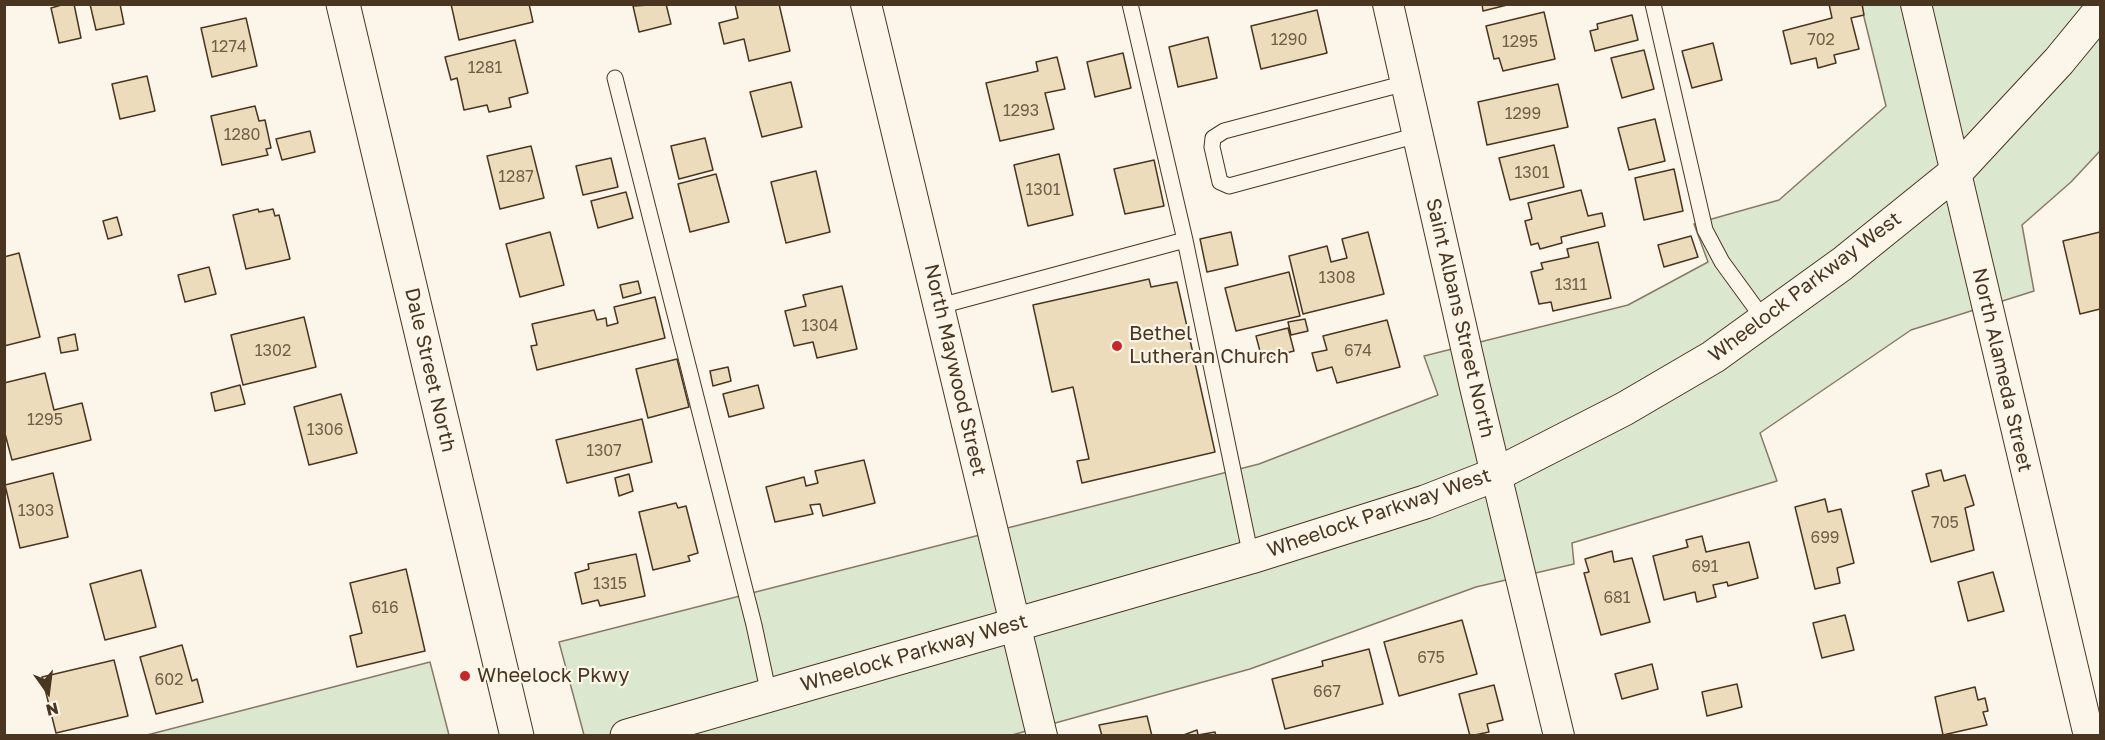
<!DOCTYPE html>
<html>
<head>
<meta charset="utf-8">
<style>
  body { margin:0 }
  #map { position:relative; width:2105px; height:740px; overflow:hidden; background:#fbf6e9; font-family:"Golos Text",sans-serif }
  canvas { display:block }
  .frame { position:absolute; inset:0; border:6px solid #4a3520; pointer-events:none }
  .north { position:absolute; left:18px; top:662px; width:60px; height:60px; -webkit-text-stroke:4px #fbf6e9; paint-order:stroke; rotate:166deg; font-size:16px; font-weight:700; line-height:24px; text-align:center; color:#4a3520 }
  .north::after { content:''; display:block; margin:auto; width:21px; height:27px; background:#4a3520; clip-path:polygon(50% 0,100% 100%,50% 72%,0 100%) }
</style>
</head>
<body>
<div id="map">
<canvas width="2105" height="740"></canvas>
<div class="frame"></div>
<div class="north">N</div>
</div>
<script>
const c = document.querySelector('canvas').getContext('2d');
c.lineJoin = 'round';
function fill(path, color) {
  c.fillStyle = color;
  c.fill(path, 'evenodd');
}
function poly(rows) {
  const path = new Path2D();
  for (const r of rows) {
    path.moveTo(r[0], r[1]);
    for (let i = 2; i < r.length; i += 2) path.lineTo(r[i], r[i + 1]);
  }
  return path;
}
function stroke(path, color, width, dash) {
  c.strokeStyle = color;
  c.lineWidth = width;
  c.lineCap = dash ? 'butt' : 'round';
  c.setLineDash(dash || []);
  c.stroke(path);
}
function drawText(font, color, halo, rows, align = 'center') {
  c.font = font + ' "Golos Text",sans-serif';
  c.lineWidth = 4.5;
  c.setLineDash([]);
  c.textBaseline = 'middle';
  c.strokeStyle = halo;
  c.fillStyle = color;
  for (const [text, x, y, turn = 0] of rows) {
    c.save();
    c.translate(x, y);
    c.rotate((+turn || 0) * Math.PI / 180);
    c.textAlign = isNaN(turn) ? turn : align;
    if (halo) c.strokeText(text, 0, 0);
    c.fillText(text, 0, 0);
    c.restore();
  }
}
const green = poly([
  [1861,5,2100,5,2100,151,2071,182,2022,225,2034,291,1911,330,1760,433,1777,481,1572,543,1574,564,1476,587,1250,669,1012,735,584,735,559,642,1259,464,1438,395,1424,356,1628,305,1708,262,1694,224,1779,200,1886,106,1861,5],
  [430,662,449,735,147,735,430,662]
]);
const building = poly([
  [65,4,74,4,81,38,59,43,51,8,65,4],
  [90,4,120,4,124,24,96,30,90,4],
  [451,4,529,4,533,22,459,40,451,4],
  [666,4,671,24,639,32,633,6,666,4],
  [735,4,779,4,790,51,749,61,744,39,724,44,719,23,738,18,735,4],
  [1482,4,1511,4,1483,11,1482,4],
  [1829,4,1862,4,1864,15,1851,18,1859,49,1834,55,1836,63,1818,68,1816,58,1791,64,1783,31,1832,18,1829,4],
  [1317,10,1327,53,1261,69,1251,26,1317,10],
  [1544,12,1555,59,1503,71,1499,58,1494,59,1486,26,1544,12],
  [1632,15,1638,40,1595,51,1590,31,1598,29,1597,24,1632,15],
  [246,18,257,66,212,77,201,28,246,18],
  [1208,37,1217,78,1178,87,1169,47,1208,37],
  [515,40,528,93,509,98,511,107,489,112,487,105,464,110,457,78,451,80,445,57,515,40],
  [1713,43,1722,80,1692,88,1682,51,1713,43],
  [1644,50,1654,89,1622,98,1611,58,1644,50],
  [1123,53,1131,88,1095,97,1087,62,1123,53],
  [1057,57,1065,89,1045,93,1054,129,1000,141,986,83,1038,71,1036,62,1057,57],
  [147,76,155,111,120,119,112,84,147,76],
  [791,82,802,127,762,137,750,92,791,82],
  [1558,84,1568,127,1487,145,1478,102,1558,84],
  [255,106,259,121,265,120,271,148,266,149,268,155,222,165,211,116,255,106],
  [1655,119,1665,161,1629,170,1618,128,1655,119],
  [310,131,315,152,282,160,276,139,310,131],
  [705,138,713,170,679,179,671,146,705,138],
  [1554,145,1564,187,1510,200,1499,158,1554,145],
  [531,146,544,198,500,209,487,156,531,146],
  [1059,154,1073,215,1028,226,1014,165,1059,154],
  [611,158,618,187,583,195,576,166,611,158],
  [1154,160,1164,206,1125,214,1114,169,1154,160],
  [1674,169,1683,211,1644,220,1635,178,1674,169],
  [816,171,830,232,786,243,771,182,816,171],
  [716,174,729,222,690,232,678,184,716,174],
  [1581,190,1588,216,1602,213,1605,226,1561,237,1562,243,1540,249,1538,243,1531,245,1525,221,1532,219,1528,203,1581,190],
  [626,192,633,218,598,228,591,201,626,192],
  [258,209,259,212,273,209,275,216,279,215,290,259,246,269,233,215,258,209],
  [117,217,122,235,108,239,103,221,117,217],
  [550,232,564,285,520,297,506,244,550,232],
  [1231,232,1238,265,1207,272,1200,239,1231,232],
  [1368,232,1384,294,1303,314,1289,256,1327,246,1331,262,1347,258,1342,239,1368,232],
  [2100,232,2100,309,2080,314,2063,241,2100,232],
  [1691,236,1698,257,1664,267,1658,245,1691,236],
  [1598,242,1611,298,1553,311,1551,302,1539,304,1531,272,1543,269,1541,263,1569,257,1567,249,1598,242],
  [19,253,40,337,4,346,4,257,19,253],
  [209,267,216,294,185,302,178,275,209,267],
  [1289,272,1300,316,1236,331,1225,288,1289,272],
  [1149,279,1151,287,1177,282,1215,452,1082,483,1077,461,1089,459,1073,387,1052,392,1033,305,1149,279],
  [638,281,641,293,623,298,620,285,638,281],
  [842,286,857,349,817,358,813,342,794,346,785,311,806,306,803,295,842,286],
  [655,297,665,338,537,370,531,346,537,345,532,324,594,310,597,320,606,318,607,326,618,323,614,307,655,297],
  [304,317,316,367,243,385,231,335,304,317],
  [1305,319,1308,331,1291,335,1288,322,1305,319],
  [1387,320,1400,367,1337,383,1332,367,1317,371,1312,353,1327,350,1323,336,1387,320],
  [1288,328,1294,351,1262,359,1256,336,1288,328],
  [75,334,78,350,61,353,58,338,75,334],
  [677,359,689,407,648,418,636,369,677,359],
  [728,367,731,381,713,386,710,371,728,367],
  [45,373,54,410,82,403,91,440,12,460,4,430,4,383,45,373],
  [240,385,245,404,215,411,211,393,240,385],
  [758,385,764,408,729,417,723,394,758,385],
  [341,394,357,453,309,465,294,407,341,394],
  [642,419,652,462,567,483,556,440,642,419],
  [864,460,875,503,823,516,820,504,810,505,813,514,775,522,766,487,804,477,806,486,818,483,815,471,864,460],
  [1941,470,1944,481,1965,475,1974,505,1965,508,1974,550,1931,562,1912,491,1929,486,1926,474,1941,470],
  [53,473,68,537,20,548,5,485,53,473],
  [629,474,633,491,619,496,615,478,629,474],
  [1825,499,1828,512,1841,509,1854,563,1837,568,1840,583,1815,589,1795,507,1825,499],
  [676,503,678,508,686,506,698,553,688,556,690,561,653,570,639,512,676,503],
  [1702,536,1706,552,1749,542,1758,578,1728,586,1727,582,1713,585,1716,597,1697,602,1695,592,1664,600,1653,556,1688,547,1686,540,1702,536],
  [1612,551,1614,562,1632,558,1650,622,1601,635,1584,573,1589,572,1585,559,1612,551],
  [636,554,645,596,600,606,598,600,582,604,575,573,589,569,588,564,636,554],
  [406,569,425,651,357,667,350,636,362,633,350,583,406,569],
  [141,570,156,627,105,640,90,584,141,570],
  [1993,572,2004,611,1968,621,1958,582,1993,572],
  [1845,615,1854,650,1822,658,1813,623,1845,615],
  [1462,620,1477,674,1399,696,1384,642,1462,620],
  [182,645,192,681,197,679,203,702,156,714,140,657,182,645],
  [1369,649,1383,704,1285,729,1272,679,1323,666,1322,661,1369,649],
  [114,660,128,716,56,733,42,677,114,660],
  [1652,664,1658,689,1622,699,1615,674,1652,664],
  [1737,684,1742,707,1707,716,1702,692,1737,684],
  [1494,685,1503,720,1487,724,1489,732,1470,736,1459,694,1494,685],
  [1975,687,1978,700,1985,698,1988,711,1983,712,1987,725,1943,735,1935,697,1975,687],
  [1147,716,1152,736,1102,736,1099,725,1147,716],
  [1197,730,1198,735,1215,732,1216,736,1181,736,1197,730]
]);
const service = poly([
  [1130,4,1185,240,1251,557],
  [1653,4,1705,230,1722,262,1765,321],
  [615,78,754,625,769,695],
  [1406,83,1224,131,1213,138,1212,147,1220,182,1229,186,1418,135],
  [940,306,1185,240]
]);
const minor = poly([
  [866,4,1042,736],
  [1388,4,1475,387,1559,736],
  [1916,4,2089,736]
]);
const tertiary = poly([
  [627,736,1251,557,1425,502,1497,474,1624,409,1713,357,1842,264,1956,172,2059,61,2100,11]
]);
const secondary = poly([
  [343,4,517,736]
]);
const markers = [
  [1117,346,6,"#c62828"],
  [465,676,6,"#c62828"]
];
const numberNames = [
  ["1290",1289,40],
  ["702",1821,40],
  ["1295",1520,42],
  ["1274",229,47],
  ["1281",485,68],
  ["1293",1021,111],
  ["1299",1523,114],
  ["1280",242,135],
  ["1301",1532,173],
  ["1287",516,177],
  ["1301",1043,190],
  ["1308",1337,278],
  ["1311",1571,285],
  ["1304",820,326],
  ["1302",273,351],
  ["674",1358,351],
  ["1295",45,420],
  ["1306",325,430],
  ["1307",604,451],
  ["1303",36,511],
  ["705",1945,523],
  ["699",1825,538],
  ["691",1705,567],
  ["1315",610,584],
  ["681",1617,598],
  ["616",385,608],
  ["675",1431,658],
  ["602",169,680],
  ["667",1327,692]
];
const streetNames = [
  ["Wheelock Parkway West",1805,287,-37],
  ["Saint Albans Street North",1460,318,77],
  ["Dale Street North",430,370,77],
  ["North Maywood Street",955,370,77],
  ["North Alameda Street",2002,370,77],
  ["Wheelock Parkway West",1379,513,-19],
  ["Wheelock Parkway West",914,653,-16]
];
const poiNames = [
  ["Bethel",1129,334],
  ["Lutheran Church",1129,357],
  ["Wheelock Pkwy",477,676]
];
fill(green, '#dce7d0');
stroke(green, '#887966', 1.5);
fill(building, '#ecdcbc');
stroke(building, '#4a3520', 1.5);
stroke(service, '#4a3520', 17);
stroke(minor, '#4a3520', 32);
stroke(tertiary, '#4a3520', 35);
stroke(secondary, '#4a3520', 35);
stroke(service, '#fbf6e9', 15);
stroke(minor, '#fbf6e9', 30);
stroke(tertiary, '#fbf6e9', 33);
stroke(secondary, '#fbf6e9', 33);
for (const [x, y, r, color] of markers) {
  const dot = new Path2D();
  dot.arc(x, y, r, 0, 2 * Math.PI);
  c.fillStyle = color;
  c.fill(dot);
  stroke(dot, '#fbf6e9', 2);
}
drawText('16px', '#725f47', null, numberNames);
drawText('20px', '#4a3520', '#fbf6e9', streetNames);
drawText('20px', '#4a3520', '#fbf6e9', poiNames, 'left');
</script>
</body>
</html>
